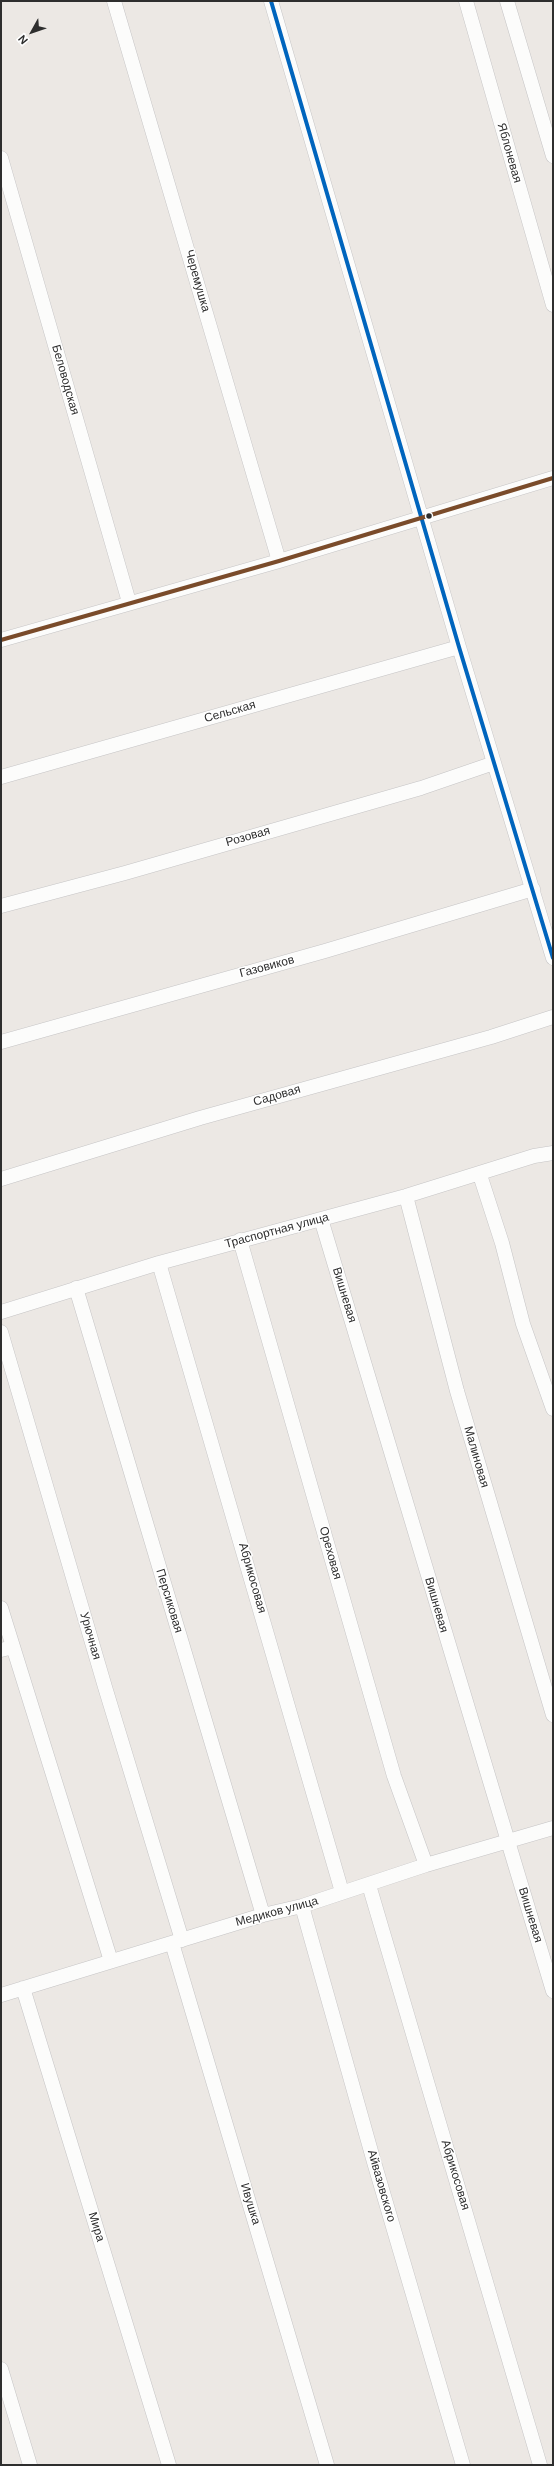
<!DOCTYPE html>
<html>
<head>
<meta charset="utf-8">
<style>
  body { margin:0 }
  #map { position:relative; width:554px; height:2466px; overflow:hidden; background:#ece8e4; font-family:"DM Sans",sans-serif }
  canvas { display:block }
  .frame { position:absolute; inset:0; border:2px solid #2e2e2e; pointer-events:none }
  .north { position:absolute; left:12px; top:12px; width:40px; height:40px; -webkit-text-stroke:3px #fff; paint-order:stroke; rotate:230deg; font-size:11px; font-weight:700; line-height:16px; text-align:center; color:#2e2e2e }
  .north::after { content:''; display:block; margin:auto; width:14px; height:18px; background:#2e2e2e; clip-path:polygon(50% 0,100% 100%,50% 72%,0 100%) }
</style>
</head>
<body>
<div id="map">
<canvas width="554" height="2466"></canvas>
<div class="frame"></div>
<div class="north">N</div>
</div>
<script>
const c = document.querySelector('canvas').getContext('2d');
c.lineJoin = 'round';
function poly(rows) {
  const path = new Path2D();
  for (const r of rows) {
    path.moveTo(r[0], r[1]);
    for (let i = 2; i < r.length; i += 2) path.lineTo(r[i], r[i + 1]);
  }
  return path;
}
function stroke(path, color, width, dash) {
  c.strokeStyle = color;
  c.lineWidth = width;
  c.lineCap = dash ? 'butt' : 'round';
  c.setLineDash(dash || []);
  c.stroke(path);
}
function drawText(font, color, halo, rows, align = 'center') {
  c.font = font + ' "DM Sans",sans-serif';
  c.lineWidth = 3;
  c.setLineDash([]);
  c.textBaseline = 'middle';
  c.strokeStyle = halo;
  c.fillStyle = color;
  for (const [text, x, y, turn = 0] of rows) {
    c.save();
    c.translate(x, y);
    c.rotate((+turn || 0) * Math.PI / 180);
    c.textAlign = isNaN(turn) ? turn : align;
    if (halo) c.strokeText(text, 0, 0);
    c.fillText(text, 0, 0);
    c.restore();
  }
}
const minor = poly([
  [114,1,279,561],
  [271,1,459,647,553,958],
  [466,1,553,305],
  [507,1,553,156],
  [1,158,129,602],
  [1,640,279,561,553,478],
  [1,777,459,647],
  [1,906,125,873,421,788,494,763],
  [1,1042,325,951,533,889],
  [480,1175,502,1243,523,1324,553,1409],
  [1,1179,200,1118,491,1037,553,1017],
  [406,1196,457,1391,553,1715],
  [321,1219,553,1991],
  [240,1240,394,1776,426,1865],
  [159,1263,342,1892],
  [76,1288,263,1915],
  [1,1312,159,1263,406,1196,534,1156,553,1153],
  [1,1332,105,1687,182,1940],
  [1,1608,111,1961],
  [1,1650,13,1647],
  [369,1885,540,2465],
  [302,1906,374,2162,463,2465],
  [172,1943,327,2465],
  [23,1988,169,2465],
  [1,1995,263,1915,302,1906,426,1865,553,1828],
  [1,2369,30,2465]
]);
const bus1 = poly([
  [271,1,459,647,553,958]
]);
const bus2 = poly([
  [1,640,279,561,553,478]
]);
const markers = [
  [429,516,3.5,"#2e2e2e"]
];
const streetNames = [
  ["Яблоневая",509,153,74],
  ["Черемушка",197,281,74],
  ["Беловодская",65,380,74],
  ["Сельская",230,712,-16],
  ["Розовая",248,837,-16],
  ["Газовиков",267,967,-15],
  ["Садовая",277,1096,-16],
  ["Траспортная улица",277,1231,-15],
  ["Вишневая",344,1295,73],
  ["Малиновая",476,1457,74],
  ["Ореховая",330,1553,74],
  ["Абрикосовая",252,1578,74],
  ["Персиковая",169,1601,73],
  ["Вишневая",436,1605,74],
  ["Урючная",90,1636,74],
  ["Медиков улица",277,1912,-15],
  ["Вишневая",530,1915,73],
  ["Абрикосовая",455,2175,73],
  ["Айвазовского",381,2186,74],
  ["Ивушка",250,2204,73],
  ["Мира",96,2227,73]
];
stroke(minor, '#c5c4c5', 15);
stroke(minor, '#fcfcfb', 14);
stroke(bus1, '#0065bd', 4);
stroke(bus2, '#7a4b2a', 4);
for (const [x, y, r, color] of markers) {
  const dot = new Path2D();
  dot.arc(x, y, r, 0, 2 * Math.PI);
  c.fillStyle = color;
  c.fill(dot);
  stroke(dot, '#fff', 1.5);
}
drawText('12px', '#2e2e2e', '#fff', streetNames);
</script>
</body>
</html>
